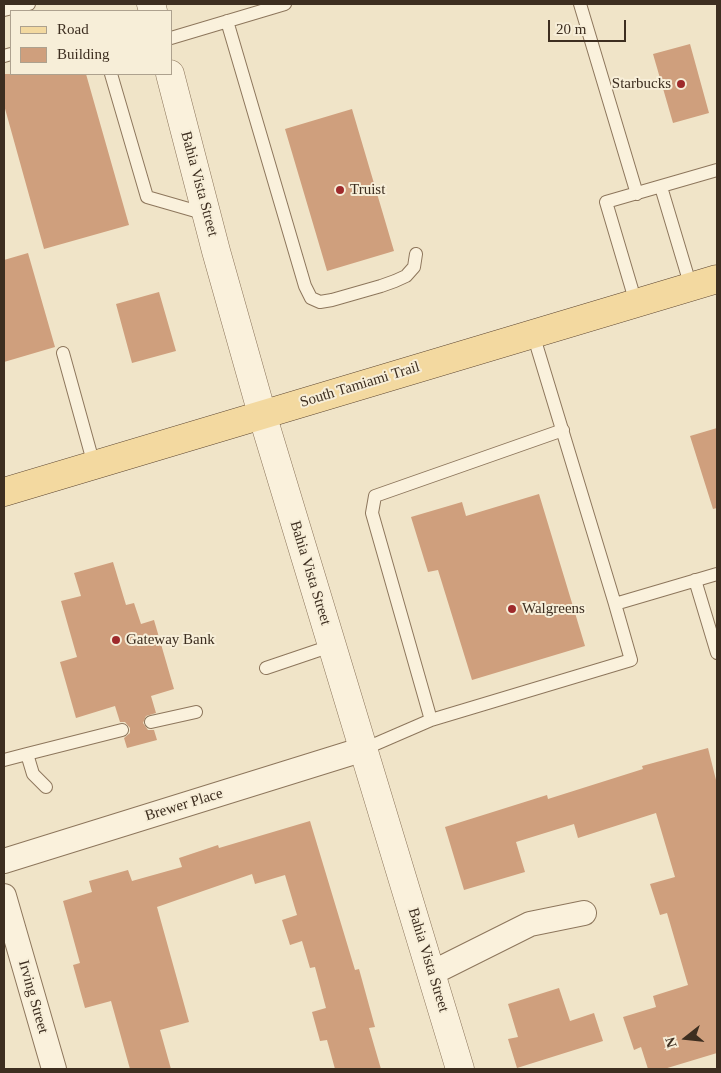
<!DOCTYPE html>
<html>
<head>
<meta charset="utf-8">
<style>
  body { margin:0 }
  #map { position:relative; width:721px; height:1073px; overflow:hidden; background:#f0e4c8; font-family:Georgia,serif }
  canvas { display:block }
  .frame { position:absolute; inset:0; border:5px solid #3d2e20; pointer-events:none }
  .legend { position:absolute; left:10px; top:10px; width:162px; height:65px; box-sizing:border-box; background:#f7eed8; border:1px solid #ada18e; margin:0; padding:6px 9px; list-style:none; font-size:15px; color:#3d2e20 }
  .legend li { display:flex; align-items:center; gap:10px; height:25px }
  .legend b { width:25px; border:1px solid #ada18e }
  .north { position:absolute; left:661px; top:1013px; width:50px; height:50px; -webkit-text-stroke:4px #f7eed8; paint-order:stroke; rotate:254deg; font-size:14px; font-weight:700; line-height:20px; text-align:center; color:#3d2e20 }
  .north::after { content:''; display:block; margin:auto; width:18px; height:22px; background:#3d2e20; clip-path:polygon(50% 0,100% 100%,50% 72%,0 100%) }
  .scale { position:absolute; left:548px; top:20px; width:78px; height:22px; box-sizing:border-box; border:2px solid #3d2e20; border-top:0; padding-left:6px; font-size:15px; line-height:18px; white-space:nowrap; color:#3d2e20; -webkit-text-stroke:4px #f7eed8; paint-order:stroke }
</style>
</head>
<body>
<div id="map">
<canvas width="721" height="1073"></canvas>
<div class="frame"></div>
<ul class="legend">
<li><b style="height:6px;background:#f3d9a0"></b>Road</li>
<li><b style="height:14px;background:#cf9f7d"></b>Building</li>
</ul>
<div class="north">N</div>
<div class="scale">20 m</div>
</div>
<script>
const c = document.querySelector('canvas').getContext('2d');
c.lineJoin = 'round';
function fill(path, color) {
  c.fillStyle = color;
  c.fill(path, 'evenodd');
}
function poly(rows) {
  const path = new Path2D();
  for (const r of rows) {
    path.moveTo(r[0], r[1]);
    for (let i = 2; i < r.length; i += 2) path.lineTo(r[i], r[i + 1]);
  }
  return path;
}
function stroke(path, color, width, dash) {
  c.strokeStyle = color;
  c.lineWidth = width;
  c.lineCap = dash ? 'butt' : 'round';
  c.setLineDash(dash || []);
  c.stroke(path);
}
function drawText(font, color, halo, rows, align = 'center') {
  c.font = font + ' Georgia,serif';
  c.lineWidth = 4;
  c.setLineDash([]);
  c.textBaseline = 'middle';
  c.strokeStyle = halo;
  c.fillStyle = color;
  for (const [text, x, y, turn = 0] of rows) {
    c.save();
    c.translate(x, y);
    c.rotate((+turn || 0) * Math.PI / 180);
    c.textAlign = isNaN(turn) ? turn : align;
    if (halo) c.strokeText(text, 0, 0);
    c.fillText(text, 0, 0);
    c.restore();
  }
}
const building = poly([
  [690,44,709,113,673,123,653,54],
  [4,74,86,74,129,225,44,249,4,105],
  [352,109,394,251,327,271,285,129],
  [28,253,55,347,4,362,4,260],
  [159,292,176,351,132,363,116,304],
  [717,428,717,508,713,509,690,436],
  [539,494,585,646,472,680,438,570,428,572,411,517,462,502,466,516],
  [113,562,126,605,134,603,141,624,154,620,174,689,151,696,156,713,146,716,143,723,148,730,154,730,157,740,127,748,124,738,130,733,130,728,125,722,120,722,115,706,76,718,60,662,77,657,61,601,81,596,74,573],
  [708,748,717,784,717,1053,664,1069,648,1069,641,1047,634,1050,623,1017,656,1007,653,996,688,985,667,913,660,915,650,884,675,877,656,813,578,838,574,824,516,842,525,872,464,890,445,827,547,795,548,799,643,769,642,766],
  [310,821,355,970,359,969,375,1027,369,1028,381,1069,335,1069,327,1040,320,1041,312,1012,326,1008,315,967,310,968,302,941,290,945,282,920,297,915,285,875,255,884,252,874,157,907,189,1022,160,1030,171,1069,130,1069,111,1001,85,1008,73,965,80,963,63,901,92,892,89,881,128,870,132,881,182,867,179,858,218,845,219,848],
  [559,988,570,1021,594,1013,603,1041,517,1068,508,1039,518,1037,508,1004]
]);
const service = poly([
  [580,4,637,194],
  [4,10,29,4],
  [227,21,305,286,311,298,320,302,332,300,381,286,395,281,406,276,414,267,416,254],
  [171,38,285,4],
  [4,56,11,54],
  [111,74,147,197,206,214],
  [661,187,691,287],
  [636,303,606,202,717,170],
  [533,334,615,604,717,574],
  [63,353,94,465],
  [695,580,717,653],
  [266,668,331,646],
  [431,720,631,660,615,604],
  [151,722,196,712],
  [364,749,431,720,372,513,375,496,563,430],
  [27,754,122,730],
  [4,760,27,754,33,774,46,787]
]);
const minor = poly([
  [4,861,364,749],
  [4,896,54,1069],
  [432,973,530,924,584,913]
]);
const tertiary = poly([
  [151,4,153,11],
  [170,74,216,251,262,414,460,1069]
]);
const primary = poly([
  [4,492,717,279]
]);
const markers = [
  [681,84,5,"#9e2a2b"],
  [340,190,5,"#9e2a2b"],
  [512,609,5,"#9e2a2b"],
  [116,640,5,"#9e2a2b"]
];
const poiNames = [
  ["Starbucks",671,84,"right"],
  ["Truist",350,190],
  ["Walgreens",522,609],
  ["Gateway Bank",126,640]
];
const streetNames = [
  ["Bahia Vista Street",199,184,75],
  ["South Tamiami Trail",360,385,-17],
  ["Bahia Vista Street",310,573,73],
  ["Brewer Place",184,805,-17],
  ["Bahia Vista Street",428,960,73],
  ["Irving Street",33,997,74]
];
fill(building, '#cf9f7d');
stroke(service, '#8d765c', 14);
stroke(minor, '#8d765c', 26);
stroke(tertiary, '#8d765c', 29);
stroke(primary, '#5b4430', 29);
stroke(service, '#faf1dc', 12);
stroke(minor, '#faf1dc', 24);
stroke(tertiary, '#faf1dc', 28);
stroke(primary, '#f3d9a0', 28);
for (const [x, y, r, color] of markers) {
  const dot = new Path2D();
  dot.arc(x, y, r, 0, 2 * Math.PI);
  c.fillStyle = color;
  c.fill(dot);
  stroke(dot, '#f7eed8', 2);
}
drawText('15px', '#3d2e20', '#f7eed8', poiNames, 'left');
drawText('15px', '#3d2e20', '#f7eed8', streetNames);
</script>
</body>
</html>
